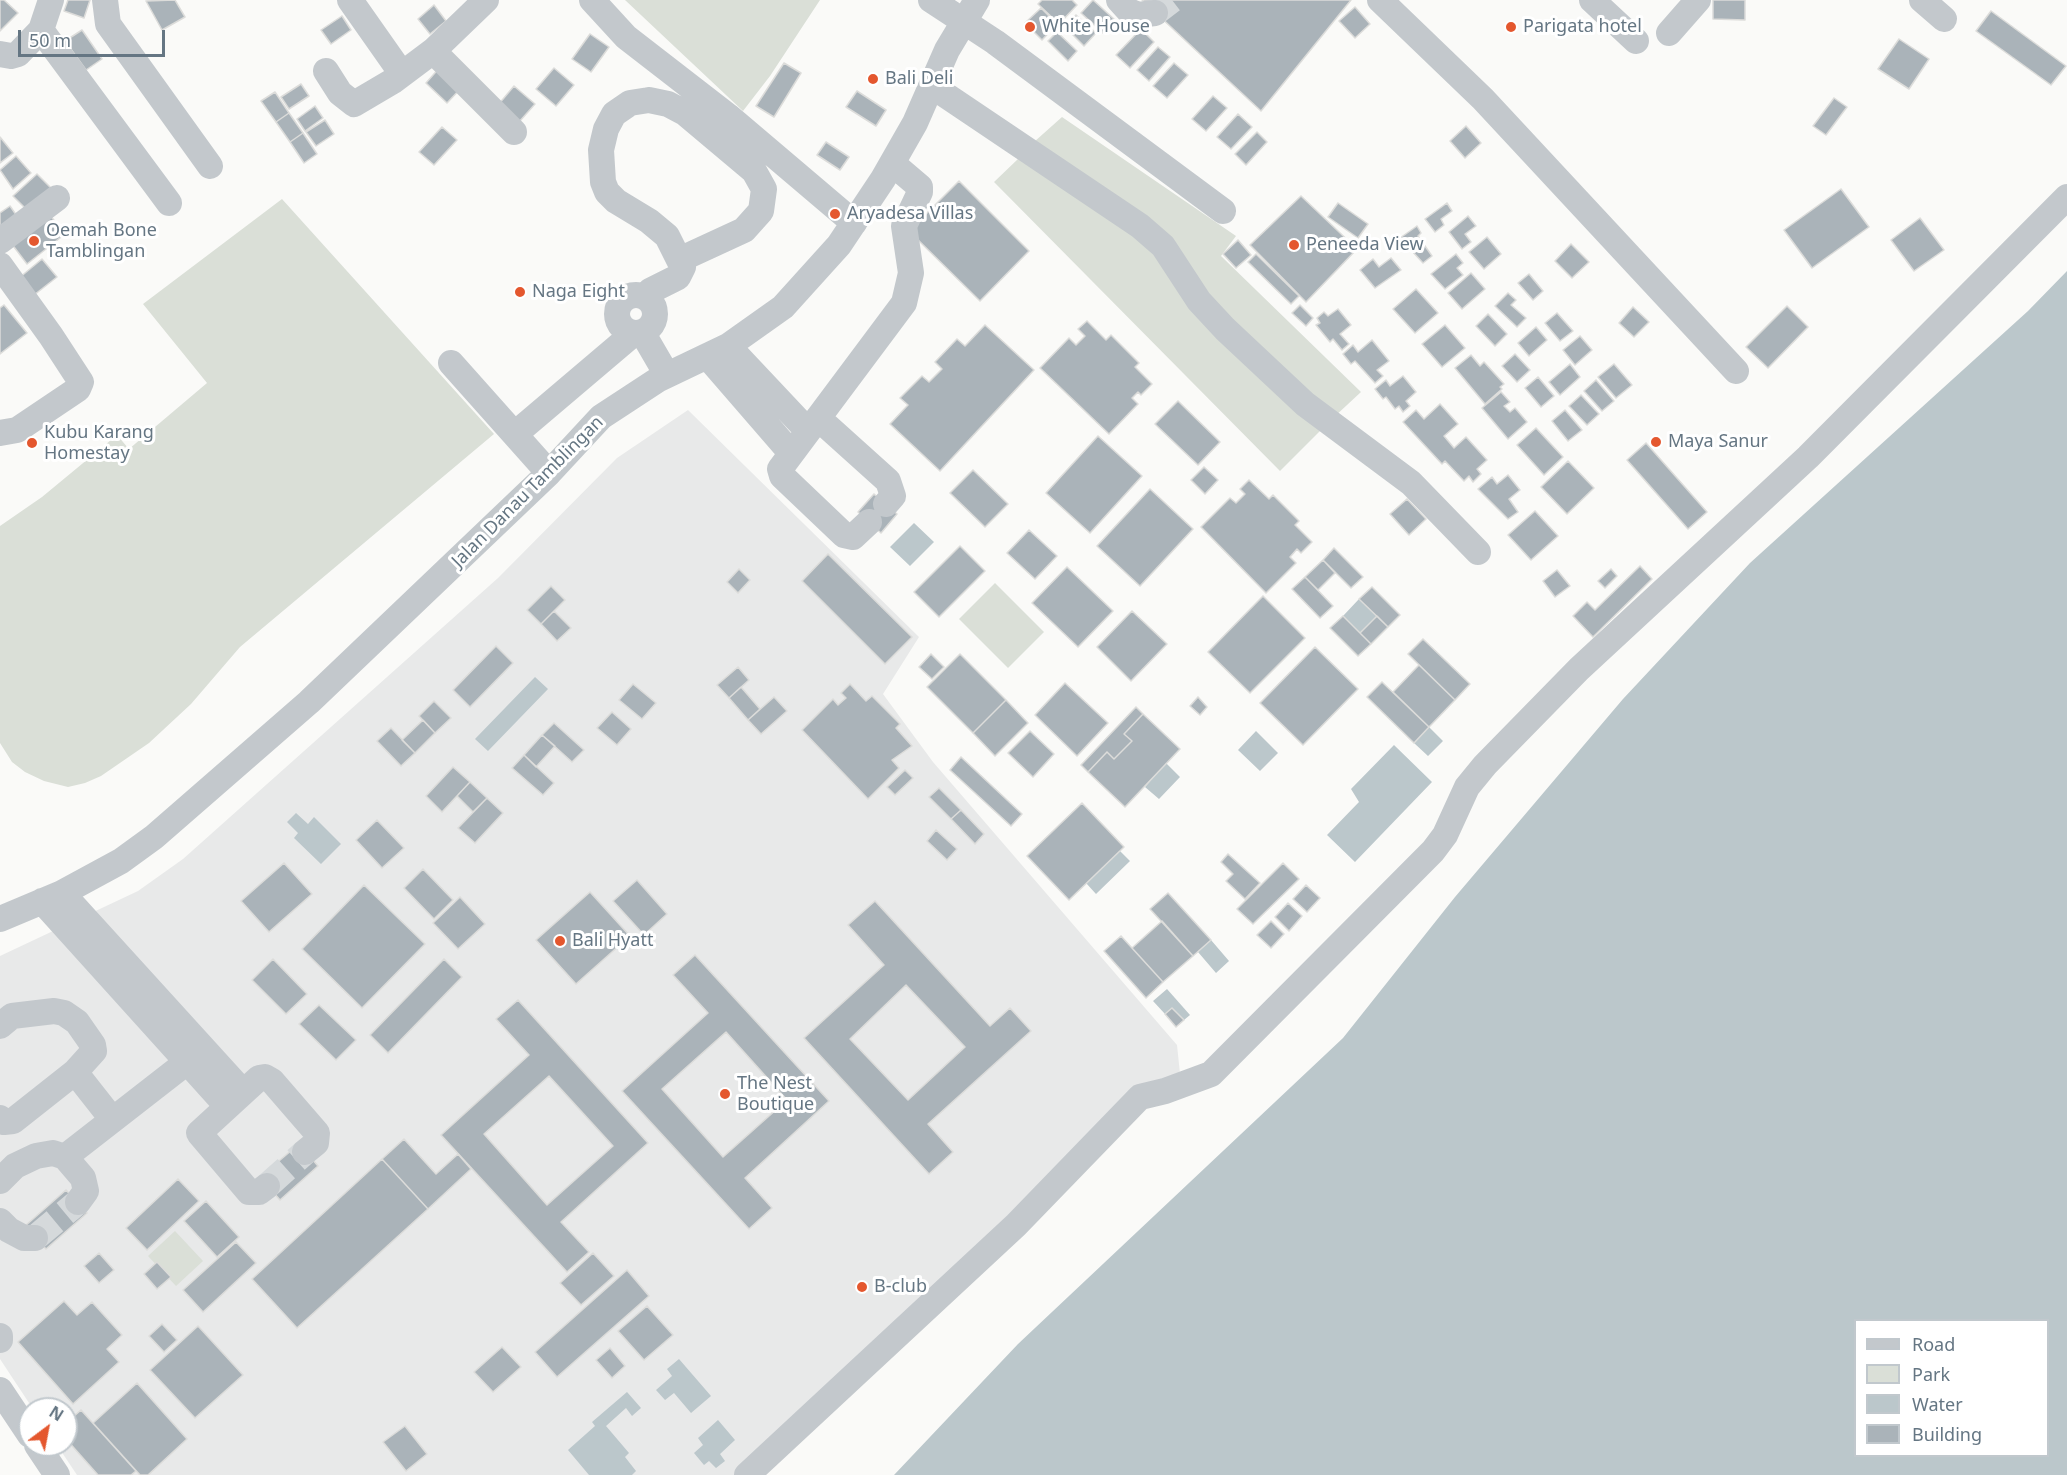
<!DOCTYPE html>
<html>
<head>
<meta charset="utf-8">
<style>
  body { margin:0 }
  #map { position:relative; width:2067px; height:1475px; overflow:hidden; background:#fafaf8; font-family:"Noto Sans",sans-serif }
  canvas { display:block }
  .legend { position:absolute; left:1854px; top:1319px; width:195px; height:138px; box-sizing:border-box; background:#fff; border:2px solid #c1c8cd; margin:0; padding:8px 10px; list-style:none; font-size:18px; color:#657683 }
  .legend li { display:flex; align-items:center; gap:12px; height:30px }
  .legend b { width:30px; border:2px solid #c1c8cd }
  .north { position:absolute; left:18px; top:1397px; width:60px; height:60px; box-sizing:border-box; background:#fff; border:2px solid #c1c8cd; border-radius:50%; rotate:32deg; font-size:16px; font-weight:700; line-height:24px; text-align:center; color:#657683 }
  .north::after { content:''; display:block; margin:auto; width:21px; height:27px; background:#e4572e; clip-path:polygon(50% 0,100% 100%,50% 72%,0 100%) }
  .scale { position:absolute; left:18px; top:30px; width:147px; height:27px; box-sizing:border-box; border:3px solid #657683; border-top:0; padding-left:8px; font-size:18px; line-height:21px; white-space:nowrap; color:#657683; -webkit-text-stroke:4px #fff; paint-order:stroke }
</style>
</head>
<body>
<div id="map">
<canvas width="2067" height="1475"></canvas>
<ul class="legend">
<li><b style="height:8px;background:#c3c8cc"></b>Road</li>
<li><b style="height:16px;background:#dadfd7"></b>Park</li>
<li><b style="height:16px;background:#bbc7cb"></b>Water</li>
<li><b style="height:16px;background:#aab3b9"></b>Building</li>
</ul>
<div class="north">N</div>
<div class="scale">50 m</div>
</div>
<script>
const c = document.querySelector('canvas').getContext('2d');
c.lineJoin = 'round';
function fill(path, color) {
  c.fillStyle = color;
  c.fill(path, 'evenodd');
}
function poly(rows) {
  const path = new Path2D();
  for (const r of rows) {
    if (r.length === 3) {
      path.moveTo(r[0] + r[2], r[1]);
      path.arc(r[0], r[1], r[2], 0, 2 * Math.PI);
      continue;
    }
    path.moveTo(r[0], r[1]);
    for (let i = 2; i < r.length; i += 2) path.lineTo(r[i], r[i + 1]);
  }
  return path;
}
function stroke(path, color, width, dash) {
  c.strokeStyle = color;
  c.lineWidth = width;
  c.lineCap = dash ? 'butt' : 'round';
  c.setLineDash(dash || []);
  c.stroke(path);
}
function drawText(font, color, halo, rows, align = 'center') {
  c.font = font + ' "Noto Sans",sans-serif';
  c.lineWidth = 6;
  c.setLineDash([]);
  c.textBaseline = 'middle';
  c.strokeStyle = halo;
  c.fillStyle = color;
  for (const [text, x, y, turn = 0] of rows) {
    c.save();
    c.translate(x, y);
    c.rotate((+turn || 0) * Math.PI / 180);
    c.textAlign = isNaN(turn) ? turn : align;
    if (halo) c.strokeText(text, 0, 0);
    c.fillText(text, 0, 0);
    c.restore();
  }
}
const built = poly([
  [688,410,919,637,883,694,933,762,1177,1045,1181,1083,1165,1091,747,1475,77,1475,57,1445,66,1445,66,1409,33,1409,0,1359,0,956,138,891,183,859,498,578,617,458]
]);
const green = poly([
  [625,0,820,0,770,76,743,111],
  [1062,117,1236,236,1221,256,1361,392,1333,418,1231,325,1034,142],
  [1018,159,1135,234,1326,425,1280,471,994,182],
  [282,199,494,434,240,647,191,704,149,743,101,776,85,783,68,787,44,781,25,772,12,762,0,743,0,526,42,497,117,435,129,449,207,383,143,304],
  [995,583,1044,632,1008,668,959,619],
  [175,1231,203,1261,176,1286,148,1256]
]);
const water = poly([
  [2067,271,2067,1475,894,1475,1018,1344,1343,1038,1455,897,1623,699,1750,563,2028,311],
  [1856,1320,2048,1320,2048,1456,1856,1456],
  [914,523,934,542,910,566,890,547],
  [1359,599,1377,616,1360,633,1343,616],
  [535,677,548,689,488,751,475,739],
  [1429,727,1443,741,1428,756,1414,743],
  [1256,731,1278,753,1260,771,1238,750],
  [1394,745,1432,782,1355,862,1327,835,1359,802,1351,789],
  [1166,763,1180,777,1159,799,1145,787],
  [296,813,308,824,314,817,341,844,321,864,294,838,298,833,287,822],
  [1120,851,1130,861,1096,894,1086,883],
  [1211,940,1229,961,1216,973,1198,952],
  [1167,989,1190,1015,1184,1020,1172,1008,1165,1014,1153,1001],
  [679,1359,711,1396,691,1413,674,1393,665,1400,656,1390,672,1376,667,1369],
  [627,1392,641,1408,632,1416,626,1408,606,1426,629,1453,625,1457,636,1471,632,1475,589,1475,568,1450,595,1426,592,1422],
  [718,1420,735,1440,720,1454,725,1461,716,1468,709,1461,704,1465,694,1453,703,1445,698,1438]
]);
const building = poly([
  [0,0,4,0,18,13,0,31,0,0],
  [68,0,90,0,84,18,64,11,68,0],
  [175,0,185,17,162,30,146,1,175,0],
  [1042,0,1072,0,1077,5,1059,24,1038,4,1042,0],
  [1093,0,1115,20,1103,33,1081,13,1093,0],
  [1142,0,1351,0,1261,111,1142,0],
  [1713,0,1745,0,1745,20,1713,19,1713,0],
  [434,5,446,21,430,34,418,19,434,5],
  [1355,7,1370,24,1355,38,1339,21,1355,7],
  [1041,8,1057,24,1042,40,1025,23,1041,8],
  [1991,11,2066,66,2051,85,1976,31,1991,11],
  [1076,15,1096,33,1084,46,1065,27,1076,15],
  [342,16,351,30,331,44,321,30,342,16],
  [1141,29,1154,42,1130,68,1116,55,1141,29],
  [82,30,102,59,86,70,65,41,82,30],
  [1057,32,1077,51,1068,61,1048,41,1057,32],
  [590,34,609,47,591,72,572,59,590,34],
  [1899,39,1929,59,1909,89,1878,69,1899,39],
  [1158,47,1170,57,1149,81,1137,70,1158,47],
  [784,63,801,73,774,117,756,106,784,63],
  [1174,63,1188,75,1167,98,1153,86,1174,63],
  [441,66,463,86,447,103,426,83,441,66],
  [554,68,574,85,556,106,536,89,554,68],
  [301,84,309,96,289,109,281,97,301,84],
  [514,86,535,104,519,122,498,105,514,86],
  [857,91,886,110,876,126,846,107,857,91],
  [275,92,289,113,276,122,261,101,275,92],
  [1213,96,1227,108,1206,131,1192,119,1213,96],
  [1834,98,1847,107,1826,135,1813,126,1834,98],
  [315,106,323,118,305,131,297,119,315,106],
  [289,113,303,133,290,142,276,122,289,113],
  [1238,114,1252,127,1231,149,1217,137,1238,114],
  [325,120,334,134,316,146,306,132,325,120],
  [1466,126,1481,143,1465,158,1450,141,1466,126],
  [442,127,457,140,434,165,419,152,442,127],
  [1257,132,1267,142,1246,165,1235,154,1257,132],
  [303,133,317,154,304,163,290,142,303,133],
  [0,137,13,153,0,163,0,137],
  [826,142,849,157,840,170,817,155,826,142],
  [16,156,31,173,13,189,0,170,16,156],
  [37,174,52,189,28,211,13,196,37,174],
  [959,181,1029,251,980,301,909,231,959,181],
  [1841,189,1869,227,1812,268,1784,230,1841,189],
  [1301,196,1357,249,1306,302,1250,245,1301,196],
  [1338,203,1368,224,1358,238,1328,217,1338,203],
  [1447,203,1452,211,1441,219,1444,225,1435,232,1425,219,1447,203],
  [10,206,19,219,0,231,0,213,10,206],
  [49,214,65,234,27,264,11,243,49,214],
  [1468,216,1476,226,1465,234,1471,242,1462,249,1449,232,1468,216],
  [1920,218,1944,250,1914,271,1891,240,1920,218],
  [1417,226,1421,233,1418,236,1432,256,1423,263,1400,238,1417,226],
  [1487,237,1501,254,1484,269,1469,252,1487,237],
  [1238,240,1251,255,1236,268,1223,254,1238,240],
  [1571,244,1589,262,1572,278,1555,261,1571,244],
  [1256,254,1299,296,1291,304,1248,262,1256,254],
  [1456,254,1463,263,1457,268,1463,275,1445,289,1431,274,1456,254],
  [1391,258,1401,270,1375,288,1360,270,1373,259,1379,267,1391,258],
  [42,259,57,277,34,295,19,278,42,259],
  [1471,273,1485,289,1462,309,1448,293,1471,273],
  [1529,274,1543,291,1533,300,1518,283,1529,274],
  [1416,289,1438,313,1415,333,1393,309,1416,289],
  [1508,293,1516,300,1511,305,1526,318,1517,327,1495,306,1508,293],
  [4,305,27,333,0,354,0,308,4,305],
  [1300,305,1313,318,1306,326,1292,313,1300,305],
  [1787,306,1808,327,1768,368,1746,347,1787,306],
  [1633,307,1649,322,1634,337,1619,323,1633,307],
  [1338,309,1351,325,1340,334,1349,344,1342,350,1333,339,1330,342,1316,325,1320,323,1317,318,1324,312,1328,316,1338,309],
  [1557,313,1573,331,1560,341,1545,323,1557,313],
  [1488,314,1507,334,1495,346,1476,326,1488,314],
  [1087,321,1106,340,1111,335,1139,363,1135,367,1152,384,1141,395,1138,392,1132,398,1138,404,1109,434,1040,368,1069,338,1076,345,1085,336,1078,329,1087,321],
  [985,325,1034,370,940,471,890,424,908,405,900,398,922,376,929,382,942,369,935,362,957,339,965,346,985,325],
  [1445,325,1465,348,1442,367,1422,344,1445,325],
  [1536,327,1547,340,1529,356,1518,343,1536,327],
  [1580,336,1592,350,1575,365,1563,350,1580,336],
  [1372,340,1389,361,1377,370,1383,376,1375,383,1355,361,1351,364,1343,354,1353,345,1358,352,1372,340],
  [1515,354,1530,370,1517,382,1502,366,1515,354],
  [1471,355,1480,366,1484,362,1504,384,1500,387,1502,389,1485,404,1455,368,1471,355],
  [1570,364,1580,377,1560,395,1549,382,1570,364],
  [1614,364,1632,385,1616,398,1598,377,1614,364],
  [1403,376,1416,392,1406,401,1410,406,1403,412,1399,406,1395,409,1386,397,1383,399,1375,389,1386,380,1390,386,1403,376],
  [1538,377,1554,396,1541,407,1525,388,1538,377],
  [1596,380,1614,401,1602,411,1584,391,1596,380],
  [1501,392,1510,402,1504,406,1510,412,1515,408,1527,422,1508,439,1482,408,1501,392],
  [1581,395,1599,414,1587,425,1569,406,1581,395],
  [1178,401,1220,442,1198,465,1155,424,1178,401],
  [1440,404,1458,424,1444,436,1454,448,1466,437,1487,460,1477,469,1481,474,1473,482,1469,476,1464,481,1445,461,1442,464,1403,422,1416,410,1424,419,1440,404],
  [1565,410,1582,430,1568,441,1552,421,1565,410],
  [1536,428,1563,457,1544,475,1517,445,1536,428],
  [1098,436,1142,476,1090,533,1046,493,1098,436],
  [1646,443,1707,512,1688,529,1627,460,1646,443],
  [1568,461,1594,488,1567,514,1541,487,1568,461],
  [1204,467,1218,480,1205,494,1191,480,1204,467],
  [973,470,1008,504,985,527,950,493,973,470],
  [1508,475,1520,490,1509,499,1518,512,1508,519,1478,489,1492,477,1497,484,1508,475],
  [1249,480,1269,499,1273,495,1299,521,1295,525,1312,542,1301,553,1297,549,1290,557,1296,563,1266,593,1201,527,1230,498,1236,503,1245,494,1240,489,1249,480],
  [1150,489,1193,529,1140,586,1097,546,1150,489],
  [874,494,897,514,881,533,858,512,874,494],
  [1407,499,1426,519,1409,535,1390,514,1407,499],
  [1535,511,1558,536,1531,560,1508,535,1535,511],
  [1029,530,1057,556,1035,579,1007,553,1029,530],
  [960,546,985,571,939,617,914,592,960,546],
  [1334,548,1363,577,1351,588,1323,560,1334,548],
  [828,554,912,637,885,664,802,581,828,554],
  [1323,560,1335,573,1318,590,1305,577,1323,560],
  [1640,566,1652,579,1593,637,1573,616,1587,602,1595,610,1640,566],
  [1067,567,1113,611,1078,647,1032,603,1067,567],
  [739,569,750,580,738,593,727,582,739,569],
  [1611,569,1617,576,1605,588,1598,581,1611,569],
  [1557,570,1570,586,1555,597,1543,581,1557,570],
  [1305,577,1333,606,1320,618,1292,589,1305,577],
  [551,586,565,600,541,624,527,610,551,586],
  [1372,587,1400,615,1388,627,1359,599,1372,587],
  [1263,596,1305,638,1250,693,1208,652,1263,596],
  [554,611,571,628,557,641,541,624,554,611],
  [1132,611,1167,644,1131,681,1097,647,1132,611],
  [1343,616,1371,644,1358,656,1330,628,1343,616],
  [1377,616,1388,627,1371,644,1360,633,1377,616],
  [1423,639,1470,684,1455,700,1408,654,1423,639],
  [496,646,513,663,470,707,453,690,496,646],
  [1315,647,1358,689,1303,745,1260,703,1315,647],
  [931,654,944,667,932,679,919,667,931,654],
  [960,654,1006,700,973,733,927,687,960,654],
  [1419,665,1455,700,1429,727,1393,692,1419,665],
  [738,667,749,680,729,698,717,685,738,667],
  [1382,682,1429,727,1414,743,1367,697,1382,682],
  [1065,683,1108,723,1077,756,1035,715,1065,683],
  [633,684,656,703,642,719,619,700,633,684],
  [850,684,866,701,872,696,900,724,896,728,912,746,892,760,899,768,868,799,802,730,833,699,838,705,846,698,841,693,850,684],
  [741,687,760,709,748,720,729,698,741,687],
  [774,697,787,711,761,734,748,720,774,697],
  [1198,697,1207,707,1200,715,1190,706,1198,697],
  [1006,700,1028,723,995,756,973,733,1006,700],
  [434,701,451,718,435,733,419,716,434,701],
  [1136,707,1143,714,1124,734,1132,741,1114,759,1107,752,1088,772,1081,765,1136,707],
  [612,712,631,729,617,745,597,728,612,712],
  [1143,714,1180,749,1125,807,1088,772,1107,752,1114,759,1132,741,1124,734,1143,714],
  [423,720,435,733,415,753,402,740,423,720],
  [554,723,584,750,572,762,542,735,554,723],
  [391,728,415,753,401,766,377,741,391,728],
  [1030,731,1054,754,1033,777,1008,753,1030,731],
  [542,735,555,746,536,767,524,755,542,735],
  [524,755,554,783,543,795,512,768,524,755],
  [961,757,1022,814,1011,826,950,770,961,757],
  [453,767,470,782,442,812,426,796,453,767],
  [905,770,913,778,895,795,887,787,905,770],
  [470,782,487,798,473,812,457,796,470,782],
  [939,788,961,810,951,819,929,797,939,788],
  [487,798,503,813,475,843,458,828,487,798],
  [1082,803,1124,847,1069,900,1027,856,1082,803],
  [961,810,984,834,975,844,951,819,961,810],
  [377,820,404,848,382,868,356,840,377,820],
  [936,830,957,849,947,860,927,841,936,830],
  [1228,854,1260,883,1245,899,1226,881,1233,874,1221,862,1228,854],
  [284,863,312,894,269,932,241,901,284,863],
  [1283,863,1299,879,1253,924,1237,909,1283,863],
  [423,869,453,900,434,919,404,888,423,869],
  [637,880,667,914,644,935,613,901,637,880],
  [364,885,425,944,362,1008,302,949,364,885],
  [1306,885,1320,898,1307,912,1293,899,1306,885],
  [590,892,630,936,576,984,536,940,590,892],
  [1168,893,1211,940,1193,956,1150,909,1168,893],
  [460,897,485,924,458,949,433,923,460,897],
  [875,901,990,1026,1010,1008,1031,1031,928,1124,953,1152,929,1174,804,1038,884,965,848,925,875,901],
  [906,985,965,1047,908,1100,850,1039,906,985],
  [1288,903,1302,916,1289,931,1275,917,1288,903],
  [1162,921,1193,956,1163,982,1132,948,1162,921],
  [1271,921,1284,934,1271,948,1257,935,1271,921],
  [1121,936,1163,982,1146,998,1104,951,1121,936],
  [695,955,829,1101,745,1178,772,1208,749,1229,622,1091,708,1013,673,975,695,955],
  [726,1032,787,1100,723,1157,662,1089,726,1032],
  [273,959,307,994,286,1014,252,980,273,959],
  [444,959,462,977,388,1053,370,1035,444,959],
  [518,1000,648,1143,561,1222,589,1252,567,1272,441,1135,529,1055,496,1019,518,1000],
  [549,1076,613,1146,547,1205,484,1134,549,1076],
  [319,1005,356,1040,336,1060,299,1024,319,1005],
  [1172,1008,1184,1020,1176,1027,1165,1014,1172,1008],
  [404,1139,436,1174,458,1154,471,1169,428,1209,382,1159,404,1139],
  [299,1144,318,1166,280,1200,260,1177,299,1144],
  [382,1159,428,1209,297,1328,252,1279,382,1159],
  [178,1179,199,1201,147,1250,126,1228,178,1179],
  [66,1190,87,1213,46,1249,25,1226,66,1190],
  [206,1201,239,1237,217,1257,184,1221,206,1201],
  [236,1242,256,1263,203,1312,183,1290,236,1242],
  [99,1253,114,1270,99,1283,84,1266,99,1253],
  [593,1253,614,1276,581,1305,560,1283,593,1253],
  [157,1262,171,1277,157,1289,144,1274,157,1262],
  [627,1270,649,1296,557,1377,535,1352,627,1270],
  [64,1301,77,1315,92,1302,122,1335,107,1349,119,1362,73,1404,18,1342,64,1301],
  [647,1306,673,1335,644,1360,618,1331,647,1306],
  [162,1324,177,1340,164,1352,149,1336,162,1324],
  [198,1326,243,1375,195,1418,150,1370,198,1326],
  [502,1347,521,1367,493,1392,474,1372,502,1347],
  [610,1348,625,1366,612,1378,596,1360,610,1348],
  [137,1383,187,1439,148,1475,140,1475,93,1423,137,1383],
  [81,1410,136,1471,131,1475,98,1475,66,1439,66,1423,81,1410],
  [405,1426,427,1454,406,1471,383,1442,405,1426]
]);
const minorTunnel = poly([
  [1155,13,1172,0],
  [267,1186,305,1152],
  [35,1238,78,1202]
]);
const minor = poly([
  [105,0,108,24,210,166],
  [350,0,402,74],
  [592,0,626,37,728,116,854,223],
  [931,0,995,42,1223,211],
  [1119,0,1129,11,1138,15,1155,13],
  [1380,0,1483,99,1736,371],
  [1592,0,1636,41],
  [1922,0,1944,19],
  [41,30,169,203],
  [1669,33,1698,0],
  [433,51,514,132],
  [0,54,11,56,18,54,41,30,51,0],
  [326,71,340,93,354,104,393,81,433,51,486,0],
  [932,86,1140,226,1163,246,1199,301,1225,329,1305,404,1411,483,1478,552],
  [649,100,668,104,685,113,754,171,764,189,761,211,744,230,679,260,667,236,649,221,616,201,607,192,603,182,601,150,606,129,614,114,630,103,649,100],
  [0,241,57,198],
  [0,265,51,336,81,382,78,389,17,430,0,433],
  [636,314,19],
  [645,297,650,291,678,277,683,267,679,260],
  [642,332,667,375],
  [728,346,808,431],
  [707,356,791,453],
  [451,363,549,473],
  [818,418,888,481,893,496,886,504],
  [515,434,634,333],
  [869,522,853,537,844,535,782,476,780,469,904,303,911,273,904,226,920,192,920,187,893,164],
  [62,893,243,1092],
  [42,901,227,1106],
  [0,919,62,893,121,861,154,837,309,702,549,473,601,417,659,379,728,346,783,307,839,245,883,179,915,123,947,50,977,0],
  [0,1026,12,1016,54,1011,64,1013,77,1022,93,1045,94,1051,75,1072,13,1121,4,1122,0,1118],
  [75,1072,112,1119],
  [65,1157,83,1178,86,1191,78,1202],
  [0,1181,15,1166,36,1156,53,1153,65,1157,187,1062],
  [267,1186,259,1192,249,1192,199,1133,259,1078,265,1077,272,1081,317,1133,316,1143,305,1152],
  [0,1221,9,1230,24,1238,35,1238],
  [0,1336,0,1340],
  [0,1390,30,1435],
  [37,1445,57,1475],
  [747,1475,1016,1225,1140,1097,1165,1091,1211,1074,1433,851,1445,835,1467,787,1485,765,1579,669,1808,457,2067,197]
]);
const markers = [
  [1030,27,6,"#e4572e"],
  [1511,27,6,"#e4572e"],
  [873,79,6,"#e4572e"],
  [835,214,6,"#e4572e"],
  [34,241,6,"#e4572e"],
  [1294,245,6,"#e4572e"],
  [520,292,6,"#e4572e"],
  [1656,442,6,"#e4572e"],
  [32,443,6,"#e4572e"],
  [560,941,6,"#e4572e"],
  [725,1094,6,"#e4572e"],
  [862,1287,6,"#e4572e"]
];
const poiNames = [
  ["White House",1042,27],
  ["Parigata hotel",1523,27],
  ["Bali Deli",885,79],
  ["Aryadesa Villas",847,214],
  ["Oemah Bone",46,231],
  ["Tamblingan",46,252],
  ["Peneeda View",1306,245],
  ["Naga Eight",532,292],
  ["Kubu Karang",44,433],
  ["Homestay",44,454],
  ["Maya Sanur",1668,442],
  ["Bali Hyatt",572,941],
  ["The Nest",737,1084],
  ["Boutique",737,1105],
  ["B-club",874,1287]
];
const streetNames = [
  ["Jalan Danau Tamblingan",528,492,-45]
];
fill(built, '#e8e9e9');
fill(green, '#dadfd7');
fill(water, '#bbc7cb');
fill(building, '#aab3b9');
stroke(building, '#dcdcda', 1.5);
stroke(minorTunnel, '#d5d9db', 26, [26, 13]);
stroke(minor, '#c3c8cc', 26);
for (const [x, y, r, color] of markers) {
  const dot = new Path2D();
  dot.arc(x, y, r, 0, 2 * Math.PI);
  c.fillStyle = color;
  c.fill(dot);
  stroke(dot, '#fff', 2);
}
drawText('18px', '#657683', '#fff', poiNames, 'left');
drawText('18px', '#657683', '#fff', streetNames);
</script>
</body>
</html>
